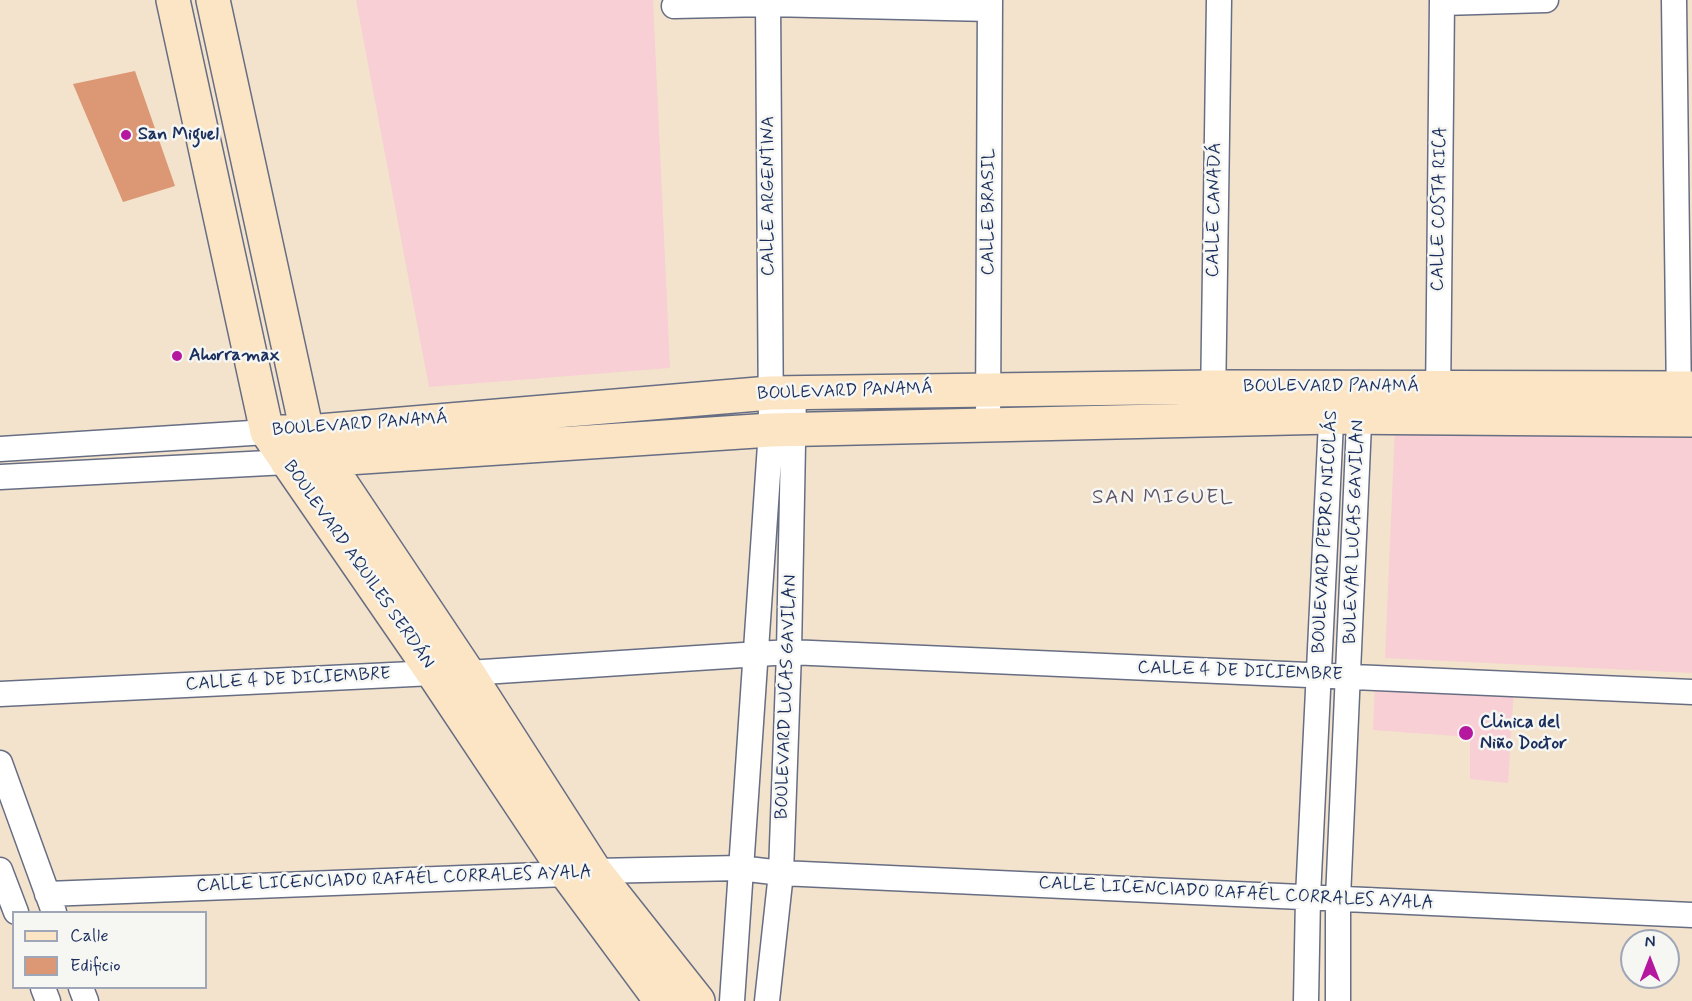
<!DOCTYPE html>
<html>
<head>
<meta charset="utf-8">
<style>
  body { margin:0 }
  #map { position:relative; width:1692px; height:1001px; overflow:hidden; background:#f3e3cc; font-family:Mynerve,sans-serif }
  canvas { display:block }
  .legend { position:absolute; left:12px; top:911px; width:195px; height:78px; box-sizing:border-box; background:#f6f6f2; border:2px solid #9ea6b7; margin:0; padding:8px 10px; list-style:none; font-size:18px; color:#1b2f5e }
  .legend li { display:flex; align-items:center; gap:12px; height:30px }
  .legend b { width:30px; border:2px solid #9ea6b7 }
  .north { position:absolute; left:1620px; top:929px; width:60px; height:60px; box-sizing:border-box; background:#f6f6f2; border:2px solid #9ea6b7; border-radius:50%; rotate:0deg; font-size:16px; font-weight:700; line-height:24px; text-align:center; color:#1b2f5e }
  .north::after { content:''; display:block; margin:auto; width:21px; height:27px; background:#b5179e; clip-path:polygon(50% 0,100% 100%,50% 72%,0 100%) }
</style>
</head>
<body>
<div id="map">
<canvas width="1692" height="1001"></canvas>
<ul class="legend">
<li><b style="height:8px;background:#fce5c4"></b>Calle</li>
<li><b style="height:16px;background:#dc9774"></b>Edificio</li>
</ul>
<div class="north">N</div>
</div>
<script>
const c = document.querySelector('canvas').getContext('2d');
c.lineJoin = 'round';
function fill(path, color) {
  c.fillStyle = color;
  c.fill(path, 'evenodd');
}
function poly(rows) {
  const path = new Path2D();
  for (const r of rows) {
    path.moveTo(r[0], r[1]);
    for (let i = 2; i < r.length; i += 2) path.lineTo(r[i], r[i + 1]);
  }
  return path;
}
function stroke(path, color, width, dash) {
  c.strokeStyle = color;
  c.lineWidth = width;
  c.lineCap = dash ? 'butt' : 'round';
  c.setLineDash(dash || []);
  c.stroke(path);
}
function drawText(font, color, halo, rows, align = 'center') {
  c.font = font + ' Mynerve,sans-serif';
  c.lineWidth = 5;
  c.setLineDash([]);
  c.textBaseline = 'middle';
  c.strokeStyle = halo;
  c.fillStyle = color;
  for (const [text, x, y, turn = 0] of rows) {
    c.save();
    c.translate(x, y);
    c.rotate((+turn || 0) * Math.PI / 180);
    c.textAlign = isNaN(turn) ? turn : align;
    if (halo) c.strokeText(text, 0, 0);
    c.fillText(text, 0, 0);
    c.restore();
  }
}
const built = poly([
  [356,0,653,0,670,368,429,387],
  [1395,427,1692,430,1692,673,1385,658],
  [1375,682,1514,689,1508,783,1470,779,1470,737,1373,730]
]);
const building = poly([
  [135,71,175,186,123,202,73,84]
]);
const street = poly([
  [1674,0,1679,403],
  [1442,3,1546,0],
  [674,6,768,4,990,9],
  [1213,403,1219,0],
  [1438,403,1442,0],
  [988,425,990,0],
  [0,449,267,432],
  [0,477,287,462],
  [0,694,433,673,468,673,789,652,1692,692],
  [0,763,54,912],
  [0,870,16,912],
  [47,894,567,874,595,871,740,868,781,873,1692,915],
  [43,988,48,1001],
  [81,988,86,1001],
  [732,1001,771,430,768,0],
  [767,1001,781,873,789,652,794,392],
  [1306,1001,1308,897,1332,401],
  [1338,1001,1338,898,1360,401]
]);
const secondary = poly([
  [173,0,267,432,433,673,567,874,661,1001],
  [213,0,307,432,468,673,595,871,698,1001],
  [267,432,307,432,770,393,1212,387,1692,388],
  [287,462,771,430,1332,417,1692,420]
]);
const markers = [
  [126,135,6,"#b5179e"],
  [177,356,6,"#b5179e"],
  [1466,733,8,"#b5179e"]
];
const poiNames = [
  ["San Miguel",138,135],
  ["Ahorramax",189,356],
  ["Clinica del",1480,723],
  ["Niño Doctor",1480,744]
];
const streetNames = [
  ["CALLE ARGENTINA",769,196,-90],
  ["CALLE COSTA RICA",1440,209,-89],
  ["CALLE CANADÁ",1215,210,-89],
  ["CALLE BRASIL",989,212,-90],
  ["BOULEVARD PANAMÁ",1331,387],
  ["BOULEVARD PANAMÁ",845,392,-2],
  ["BOULEVARD PANAMÁ",360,425,-4],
  ["BOULEVARD PEDRO NICOLÁS",1326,532,-87],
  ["BULEVAR LUCAS GAVILAN",1355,532,-88],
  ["BOULEVARD AQUILES SERDÁN",358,565,55],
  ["CALLE 4 DE DICIEMBRE",1240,672,2],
  ["CALLE 4 DE DICIEMBRE",288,680,-3],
  ["BOULEVARD LUCAS GAVILAN",787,697,-88],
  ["CALLE LICENCIADO RAFAÉL CORRALES AYALA",394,880,-2],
  ["CALLE LICENCIADO RAFAÉL CORRALES AYALA",1236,894,3]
];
const quarterNames = [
  ["SAN MIGUEL",1163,499]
];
fill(built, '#f7cfd4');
fill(building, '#dc9774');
stroke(street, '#676e84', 27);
stroke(secondary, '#676e84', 36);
stroke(street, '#fff', 24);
stroke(secondary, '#fce5c4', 33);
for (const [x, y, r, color] of markers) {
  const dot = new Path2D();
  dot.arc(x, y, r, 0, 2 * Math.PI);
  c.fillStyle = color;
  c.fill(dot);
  stroke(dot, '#f6f6f2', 2);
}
drawText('bold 18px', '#1b2f5e', '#f6f6f2', poiNames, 'left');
drawText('18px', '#1b2f5e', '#f6f6f2', streetNames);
c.letterSpacing = '1.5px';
drawText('21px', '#5f5366', '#f6f6f2', quarterNames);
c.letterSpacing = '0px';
</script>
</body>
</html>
